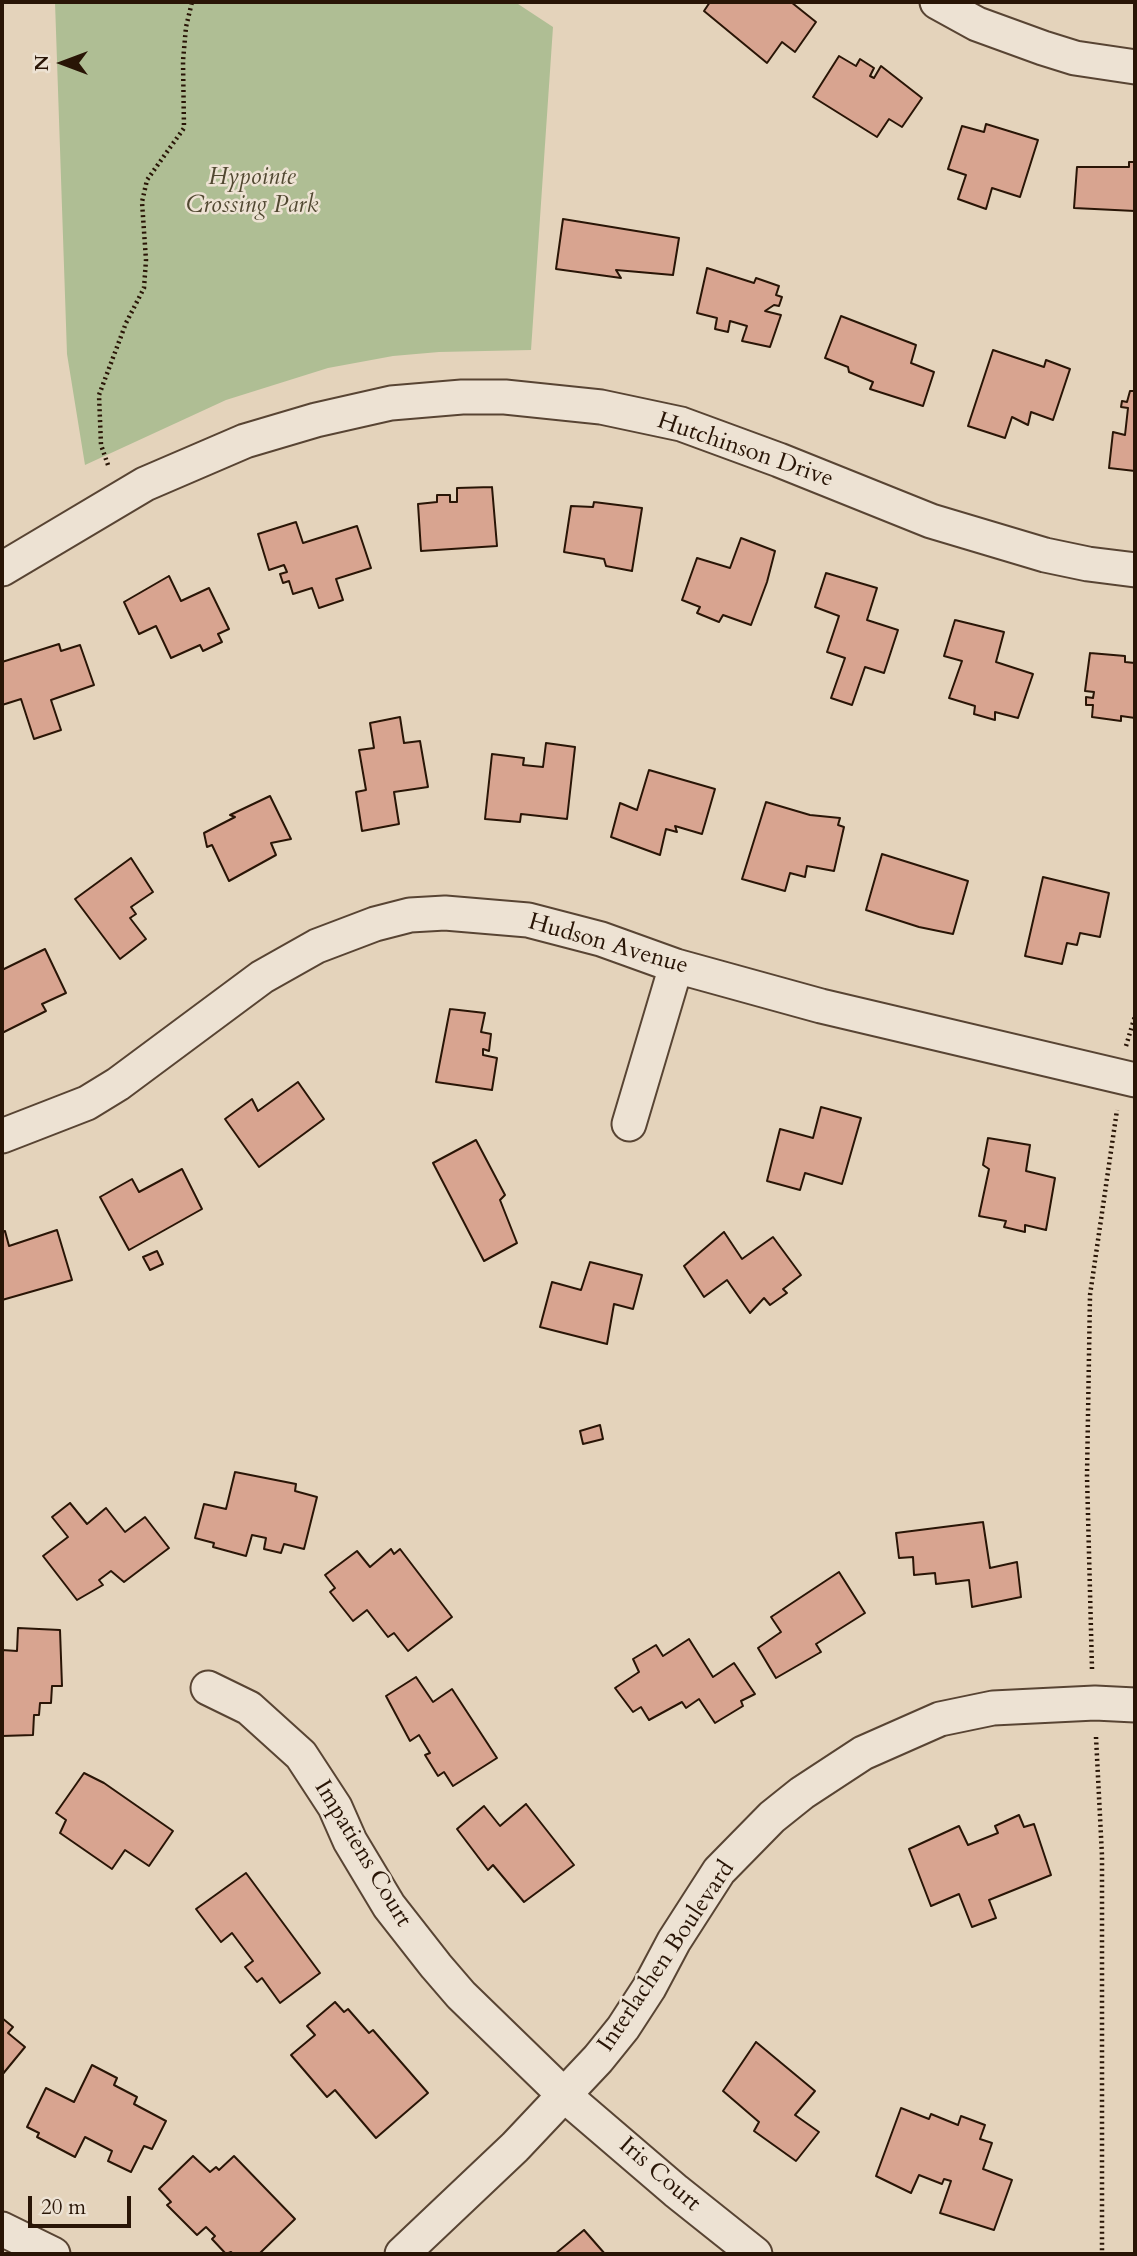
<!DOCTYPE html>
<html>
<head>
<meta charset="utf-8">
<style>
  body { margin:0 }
  #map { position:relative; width:1137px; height:2256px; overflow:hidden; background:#e4d3bb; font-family:Cardo,serif }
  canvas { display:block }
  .frame { position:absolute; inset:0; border:4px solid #291506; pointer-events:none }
  .north { position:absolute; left:28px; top:28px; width:70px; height:70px; -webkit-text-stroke:5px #ede2d3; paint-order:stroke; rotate:270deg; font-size:19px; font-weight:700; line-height:28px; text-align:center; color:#291506 }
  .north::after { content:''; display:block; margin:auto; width:24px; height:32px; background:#291506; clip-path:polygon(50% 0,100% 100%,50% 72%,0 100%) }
  .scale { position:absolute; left:28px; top:2196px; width:103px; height:32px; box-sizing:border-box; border:4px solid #291506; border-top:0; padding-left:9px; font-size:21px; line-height:24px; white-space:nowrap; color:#291506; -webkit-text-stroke:5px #ede2d3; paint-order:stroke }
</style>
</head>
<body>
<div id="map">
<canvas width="1137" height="2256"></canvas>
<div class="frame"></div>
<div class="north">N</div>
<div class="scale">20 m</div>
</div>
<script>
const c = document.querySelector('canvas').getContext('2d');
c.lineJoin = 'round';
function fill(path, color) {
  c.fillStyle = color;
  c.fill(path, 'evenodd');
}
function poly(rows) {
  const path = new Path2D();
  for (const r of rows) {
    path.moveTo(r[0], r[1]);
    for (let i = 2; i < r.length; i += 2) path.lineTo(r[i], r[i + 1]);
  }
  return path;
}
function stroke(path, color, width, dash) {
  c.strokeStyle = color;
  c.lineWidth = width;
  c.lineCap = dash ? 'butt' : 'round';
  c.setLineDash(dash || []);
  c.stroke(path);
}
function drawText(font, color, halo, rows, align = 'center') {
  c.font = font + ' Cardo,serif';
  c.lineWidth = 5;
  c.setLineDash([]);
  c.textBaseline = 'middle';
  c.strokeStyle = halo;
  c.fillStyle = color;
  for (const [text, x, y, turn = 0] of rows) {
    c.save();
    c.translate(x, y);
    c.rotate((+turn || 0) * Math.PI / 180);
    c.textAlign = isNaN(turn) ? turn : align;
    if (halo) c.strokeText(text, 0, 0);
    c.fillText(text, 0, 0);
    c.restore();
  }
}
const green = poly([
  [55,2,515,2,553,27,531,350,439,352,393,356,328,368,226,400,85,465,67,354]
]);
const building = poly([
  [710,2,791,2,816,22,795,52,782,42,767,63,704,11,710,2],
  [839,56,856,66,860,59,874,68,870,76,874,78,881,66,922,98,902,127,889,119,877,137,813,97,839,56],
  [986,124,1038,140,1020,197,992,188,986,209,958,199,966,175,948,169,962,126,984,132,986,124],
  [1129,162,1135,162,1135,211,1074,208,1077,167,1129,167,1129,162],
  [563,219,679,238,673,275,616,270,621,278,556,269,563,219],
  [707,268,754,283,756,278,779,286,776,295,782,297,779,306,774,305,765,311,781,315,770,347,742,341,747,326,730,321,728,332,715,329,717,318,697,313,707,268],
  [841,316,916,345,911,363,934,372,923,406,870,389,873,382,849,372,848,367,825,358,841,316],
  [993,350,1044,367,1046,360,1070,369,1053,420,1031,412,1028,425,1012,417,1005,438,968,426,993,350],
  [1130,391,1135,391,1135,471,1109,468,1113,432,1125,435,1128,408,1121,407,1122,401,1127,402,1130,391],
  [492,487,497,546,421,551,418,504,437,502,437,495,450,495,450,502,457,502,457,488,492,487],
  [594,502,642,508,632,571,606,566,604,559,564,552,571,506,593,507,594,502],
  [296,522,303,543,357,526,371,568,336,579,343,600,319,608,312,588,293,594,289,581,283,583,280,574,287,572,284,565,269,570,258,534,296,522],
  [741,538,775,551,767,582,751,625,723,615,719,622,697,613,700,607,682,600,697,558,730,568,741,538],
  [826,573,877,588,867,620,898,630,884,673,865,667,852,705,831,698,845,658,827,652,839,616,815,607,826,573],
  [169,576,181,601,209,588,229,629,218,634,222,642,203,651,200,645,171,658,156,626,139,634,124,602,169,576],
  [955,620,1004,632,996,662,1033,674,1018,718,995,712,995,720,974,714,975,706,949,698,962,661,944,656,955,620],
  [59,644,61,651,80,645,94,685,51,700,61,730,34,739,21,699,2,705,2,662,59,644],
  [1090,653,1125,656,1125,662,1135,663,1135,718,1121,716,1121,721,1092,717,1093,705,1086,705,1086,697,1093,698,1094,692,1085,691,1090,653],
  [400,717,404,743,420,741,428,787,394,792,399,824,362,831,356,792,366,790,359,750,374,748,370,723,400,717],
  [546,743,575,747,567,819,521,814,520,822,485,819,492,754,524,758,523,765,543,767,546,743],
  [649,770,715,789,702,834,675,826,677,832,666,829,660,855,611,837,620,803,637,810,649,770],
  [270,796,291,839,271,843,276,855,229,881,212,845,207,847,204,833,235,817,230,815,270,796],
  [766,802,810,815,840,818,838,825,844,827,834,871,807,866,805,877,790,873,785,891,742,879,766,802],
  [882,854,968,881,953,934,919,927,866,910,882,854],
  [131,858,153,892,131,907,136,914,130,918,146,939,120,959,75,899,131,858],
  [1043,877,1109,893,1100,937,1080,933,1077,945,1067,943,1062,964,1025,956,1043,877],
  [45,949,66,993,42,1004,46,1011,2,1033,2,970,45,949],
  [450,1009,485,1013,481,1032,491,1034,489,1051,483,1049,483,1055,497,1058,492,1090,436,1082,450,1009],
  [298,1082,324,1119,259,1167,225,1119,252,1099,258,1111,298,1082],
  [821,1107,861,1118,842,1184,805,1173,800,1190,767,1181,780,1129,813,1138,821,1107],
  [988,1138,1030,1145,1026,1171,1055,1178,1046,1230,1025,1225,1025,1232,1004,1227,1006,1221,979,1216,989,1169,983,1165,988,1138],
  [476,1140,505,1195,500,1200,517,1243,484,1261,433,1163,476,1140],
  [182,1169,202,1209,129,1250,100,1197,132,1179,139,1192,182,1169],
  [57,1230,72,1280,2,1300,2,1232,5,1231,9,1246,57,1230],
  [724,1232,742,1259,773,1237,801,1275,783,1289,787,1293,770,1305,764,1298,750,1313,727,1280,704,1297,684,1266,724,1232],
  [157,1251,163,1264,150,1270,143,1257,157,1251],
  [590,1262,642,1275,633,1309,614,1304,607,1344,540,1327,552,1282,581,1290,590,1262],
  [600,1425,603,1439,583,1444,580,1431,600,1425],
  [235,1472,296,1484,295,1491,317,1497,304,1549,284,1544,281,1553,264,1549,266,1538,252,1535,246,1556,213,1547,214,1543,195,1538,204,1504,226,1509,235,1472],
  [70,1503,87,1524,106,1508,125,1532,145,1517,169,1548,124,1582,111,1571,99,1580,103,1585,77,1600,43,1556,68,1537,52,1517,70,1503],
  [983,1522,990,1568,1017,1562,1021,1597,972,1607,969,1580,936,1584,935,1573,914,1575,913,1557,899,1558,896,1533,983,1522],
  [391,1549,394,1554,400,1549,452,1617,408,1651,394,1633,388,1637,367,1610,353,1621,330,1592,335,1588,325,1575,357,1551,370,1567,391,1549],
  [839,1572,865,1613,816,1644,821,1652,776,1678,758,1648,781,1632,771,1617,839,1572],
  [18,1628,60,1630,62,1686,52,1686,51,1703,40,1703,39,1715,34,1715,33,1735,2,1736,2,1650,17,1651,18,1628],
  [689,1639,713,1677,734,1663,755,1694,741,1701,743,1706,715,1723,699,1699,686,1708,682,1702,649,1720,641,1707,633,1712,615,1688,639,1672,633,1659,656,1645,663,1656,689,1639],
  [416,1677,433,1702,452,1689,497,1758,453,1786,444,1772,438,1776,425,1755,430,1753,419,1735,410,1741,386,1696,416,1677],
  [84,1773,104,1783,173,1831,149,1866,125,1850,112,1869,60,1833,66,1820,56,1813,84,1773],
  [526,1804,574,1865,524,1902,493,1865,488,1870,457,1829,484,1806,500,1826,526,1804],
  [1019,1815,1024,1827,1034,1824,1051,1875,989,1900,996,1918,972,1927,959,1894,931,1906,909,1849,959,1826,968,1845,998,1833,995,1826,1019,1815],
  [246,1873,320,1973,280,2003,262,1978,257,1982,245,1967,253,1961,232,1933,221,1942,196,1909,246,1873],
  [335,2002,344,2012,348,2009,369,2033,373,2030,428,2093,376,2138,335,2090,327,2097,291,2055,315,2035,307,2026,335,2002],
  [2,2018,13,2027,8,2033,25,2047,2,2075,2,2018],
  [756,2042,815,2091,795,2115,819,2132,796,2161,754,2131,759,2122,723,2091,756,2042],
  [92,2065,117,2078,114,2085,137,2097,134,2104,166,2121,152,2149,144,2146,131,2172,108,2161,112,2151,85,2137,75,2157,37,2137,39,2133,27,2127,46,2088,74,2102,92,2065],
  [901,2108,929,2119,931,2114,958,2125,961,2116,985,2125,980,2139,992,2143,983,2169,1012,2180,994,2230,940,2213,951,2181,944,2179,942,2184,919,2175,911,2193,876,2176,901,2108],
  [193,2156,210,2172,216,2167,219,2170,234,2156,295,2219,259,2254,233,2254,231,2252,226,2254,212,2239,215,2236,206,2227,197,2235,167,2205,171,2202,159,2189,193,2156],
  [584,2230,605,2254,555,2254,584,2230]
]);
const path = poly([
  [108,465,101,445,99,395,126,323,144,288,146,260,142,202,147,180,184,128,183,61,186,27,192,2],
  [1126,1046,1135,1016],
  [1092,1669,1087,1476,1090,1295,1117,1110],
  [1096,1737,1102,1856,1102,2254]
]);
const minor = poly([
  [937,2,977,24,1043,48,1075,58,1135,67],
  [2,569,145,484,245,441,316,420,391,403,462,397,505,397,601,407,681,424,779,460,931,521,1045,555,1088,564,1135,570],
  [629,1124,676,966],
  [2,1136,87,1103,118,1084,262,977,317,946,375,924,410,915,445,913,528,920,601,939,676,966,821,1006,1135,1080],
  [208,1688,249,1708,301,1755,335,1807,350,1841,389,1906,436,1966,461,1995,564,2095,676,2191,755,2254],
  [2,2229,53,2254],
  [402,2254,515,2147,598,2059,623,2028,649,1988,674,1941,719,1871,772,1817,802,1793,863,1753,940,1719,993,1708,1095,1703,1135,1705]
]);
const parkNames = [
  ["Hypointe",252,178],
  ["Crossing Park",252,206]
];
const streetNames = [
  ["Hutchinson Drive",745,451,19],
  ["Hudson Avenue",608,945,16],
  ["Impatiens Court",362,1854,59],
  ["Interlachen Boulevard",667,1957,-56],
  ["Iris Court",659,2175,41]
];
fill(green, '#afbe94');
fill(building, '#d8a490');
stroke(building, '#291506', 2);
stroke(minor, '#584433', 37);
stroke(path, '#291506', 4.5, [2, 3.5]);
stroke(minor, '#ede2d3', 33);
drawText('italic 24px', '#514831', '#ede2d3', parkNames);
drawText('24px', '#291506', '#ede2d3', streetNames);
</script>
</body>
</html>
